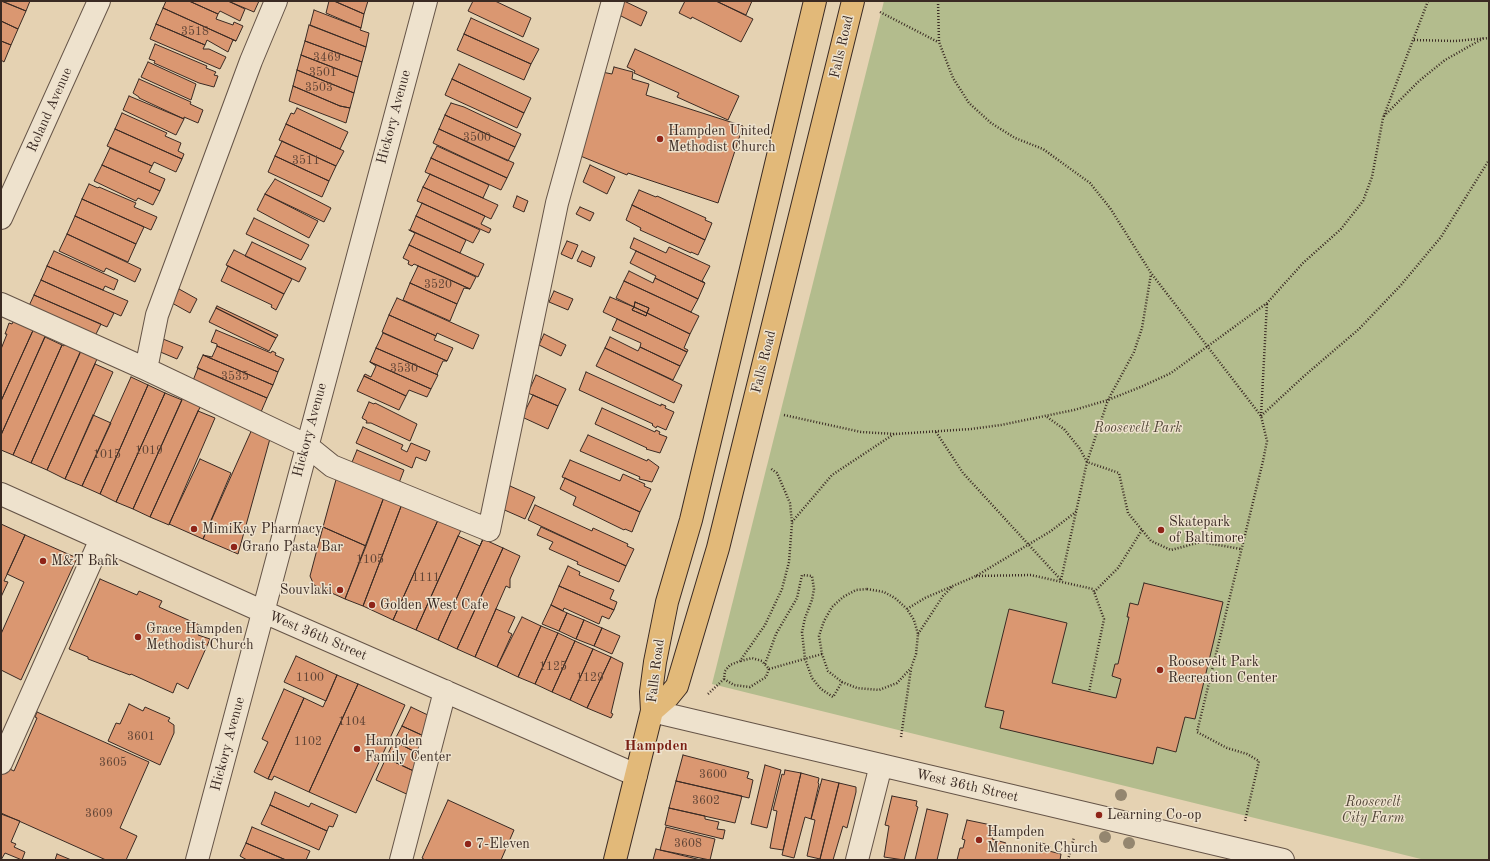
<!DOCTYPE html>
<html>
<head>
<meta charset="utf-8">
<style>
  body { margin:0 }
  #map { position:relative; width:1490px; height:861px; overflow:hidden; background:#e5d2b2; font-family:"Old Standard TT",serif }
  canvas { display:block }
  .frame { position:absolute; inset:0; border:2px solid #3a2a23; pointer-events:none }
</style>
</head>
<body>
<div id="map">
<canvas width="1490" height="861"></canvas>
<div class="frame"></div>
</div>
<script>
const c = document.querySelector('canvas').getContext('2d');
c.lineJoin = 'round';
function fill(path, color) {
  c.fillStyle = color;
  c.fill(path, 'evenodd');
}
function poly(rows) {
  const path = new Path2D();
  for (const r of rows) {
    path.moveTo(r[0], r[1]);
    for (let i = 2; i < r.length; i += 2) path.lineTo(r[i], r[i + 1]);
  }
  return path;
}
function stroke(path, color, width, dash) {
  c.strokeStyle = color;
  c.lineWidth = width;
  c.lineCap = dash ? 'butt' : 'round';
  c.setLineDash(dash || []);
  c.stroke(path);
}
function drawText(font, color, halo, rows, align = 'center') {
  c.font = font + ' "Old Standard TT",serif';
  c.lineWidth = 3;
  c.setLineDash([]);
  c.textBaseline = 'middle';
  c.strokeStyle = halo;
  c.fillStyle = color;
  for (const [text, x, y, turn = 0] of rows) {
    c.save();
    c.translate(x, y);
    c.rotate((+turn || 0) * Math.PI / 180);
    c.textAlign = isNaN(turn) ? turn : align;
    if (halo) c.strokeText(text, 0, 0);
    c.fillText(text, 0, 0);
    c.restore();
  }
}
const green = poly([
  [884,1,1489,1,1489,860,1425,860,712,684]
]);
const building = poly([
  [1,1,26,11,18,29,1,21,1,1],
  [2,1,30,1,26,11,2,1],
  [166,1,189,1,218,14,216,19,233,25,234,22,243,26,236,41,163,8,166,1],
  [189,1,228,1,245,9,240,21,220,11,218,14,189,1],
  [228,1,259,1,254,12,228,1],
  [329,1,334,1,364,14,361,28,326,13,329,1],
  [334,1,368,1,364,14,334,1],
  [473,1,495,1,531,18,523,37,468,11,473,1],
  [624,1,647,12,641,26,617,14,624,1],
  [685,1,716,1,753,19,741,42,692,17,691,19,679,13,685,1],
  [716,1,752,1,746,15,716,1],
  [163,8,236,41,233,40,228,52,207,40,205,45,156,24,163,8],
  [314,10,361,28,360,30,369,33,366,47,310,25,314,10],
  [471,18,539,49,531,64,464,34,471,18],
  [1,21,18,29,11,45,1,41,1,21],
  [156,24,205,45,203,49,209,49,226,57,220,69,150,39,156,24],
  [309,25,366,47,362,62,305,41,309,25],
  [464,34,531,64,524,80,457,50,464,34],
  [1,41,11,45,4,62,1,60,1,41],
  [305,41,362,62,358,77,301,55,305,41],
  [155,44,207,66,206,68,216,72,214,75,218,76,214,87,199,83,154,63,155,61,149,59,155,44],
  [635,49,739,96,728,120,677,97,679,93,634,73,635,71,627,67,635,49],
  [301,55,358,77,354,93,297,70,301,55],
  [148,62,196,84,191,100,141,77,148,62],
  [459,64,531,98,524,113,452,79,459,64],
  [614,67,633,72,632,79,649,84,646,95,743,126,718,203,628,173,627,175,578,155,597,71,612,74,614,67],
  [297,70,354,93,350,108,340,106,293,86,297,70],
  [139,79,191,102,190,104,203,110,198,123,184,117,184,119,139,98,139,97,133,93,139,79],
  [452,79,524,113,517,128,445,95,452,79],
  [293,86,340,106,350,108,346,123,289,101,293,86],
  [129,96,184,119,176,135,123,110,129,96],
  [451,103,464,107,521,134,515,147,445,115,451,103],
  [297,108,348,132,340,149,286,124,291,113,294,114,297,108],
  [122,113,167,133,165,136,181,143,178,151,184,154,182,159,115,129,122,113],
  [445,115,515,147,508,161,439,129,445,115],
  [286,124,344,151,336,166,279,140,286,124],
  [115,129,182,159,176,172,154,162,152,166,107,146,115,129],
  [439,129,514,163,507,178,433,143,439,129],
  [282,141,336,166,329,181,275,156,282,141],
  [437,146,507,178,501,190,431,158,437,146],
  [110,148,152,166,149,172,165,179,160,191,102,165,110,148],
  [275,156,329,181,322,197,268,172,275,156],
  [431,158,489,185,483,198,425,172,431,158],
  [102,165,160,191,153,205,138,198,136,201,94,181,102,165],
  [590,165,615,177,607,194,583,182,590,165],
  [430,174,498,205,491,219,423,187,430,174],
  [275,179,331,208,324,222,265,194,275,179],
  [89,184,98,188,99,187,136,203,134,207,157,217,151,230,82,199,89,184],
  [423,187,485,216,481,224,491,229,489,233,417,201,423,187],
  [639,190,656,197,657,196,706,218,705,220,712,223,705,240,632,205,639,190],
  [265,194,318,221,309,238,257,210,265,194],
  [517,196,528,201,524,212,513,207,517,196],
  [82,199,144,227,136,244,75,216,82,199],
  [422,203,480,230,473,243,416,216,422,203],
  [632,205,705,240,698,255,691,252,691,253,640,230,641,228,626,220,632,205],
  [580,207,594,213,590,221,576,214,580,207],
  [75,216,136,244,128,262,67,234,75,216],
  [416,216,466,240,460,253,410,230,416,216],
  [254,218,309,245,301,260,246,234,254,218],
  [409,230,484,264,478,277,409,245,415,233,409,230],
  [67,234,141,269,135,282,106,268,104,272,59,251,67,234],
  [634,238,666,253,669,247,710,266,702,281,705,283,630,248,634,238],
  [567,241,578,245,572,259,561,254,567,241],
  [252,242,306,268,299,282,245,256,252,242],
  [409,245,476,277,470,289,414,264,412,266,408,264,409,261,403,258,409,245],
  [234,250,292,279,284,294,226,265,234,250],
  [54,251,118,280,114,290,105,286,103,290,47,266,54,251],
  [582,251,595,257,591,267,577,261,582,251],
  [636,251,705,283,698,299,655,278,656,276,630,263,636,251],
  [47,266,128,301,121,316,41,280,47,266],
  [228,266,284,294,276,310,271,307,272,305,221,281,228,266],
  [418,266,444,277,470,289,464,288,457,304,410,283,418,266],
  [629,271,653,283,655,278,698,299,691,312,624,281,629,271],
  [41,280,114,313,107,327,34,295,41,280],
  [624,281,699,316,690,334,647,313,649,308,635,302,634,307,616,298,624,281],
  [410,283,457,304,450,321,403,300,410,283],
  [179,289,197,299,190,313,172,303,179,289],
  [554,291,573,299,568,310,549,302,554,291],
  [34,295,101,324,94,338,28,308,34,295],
  [610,297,634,307,632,310,646,316,647,313,690,334,684,348,688,350,687,352,603,312,610,297],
  [397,298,479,335,473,349,437,333,436,336,389,315,397,298],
  [635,302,649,308,647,313,634,307,635,302],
  [217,306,278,335,276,338,216,308,217,306],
  [634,307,647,313,646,316,632,310,634,307],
  [216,308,276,338,269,351,209,322,216,308],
  [389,315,436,336,434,340,453,348,447,361,382,332,389,315],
  [15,318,35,326,1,401,1,349,7,334,5,334,9,323,12,324,15,318],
  [617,319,687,352,680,366,640,347,641,343,612,330,617,319],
  [35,326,47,332,1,435,1,401,35,326],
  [216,330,271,353,272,351,276,353,275,355,284,359,278,372,217,346,217,344,211,342,216,330],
  [383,333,447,361,443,361,437,374,438,375,376,348,383,333],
  [544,334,566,345,561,356,539,345,544,334],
  [45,337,62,345,13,455,1,450,1,435,45,337],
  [610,337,638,351,640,347,680,366,673,380,605,348,610,337],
  [163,339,183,347,177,359,158,351,163,339],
  [66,343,81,350,31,463,13,455,62,345,64,346,66,343],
  [217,346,278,372,273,385,203,355,212,357,217,346],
  [376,348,438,375,431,389,370,362,376,348],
  [605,348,682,385,674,403,596,366,605,348],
  [81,351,97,359,47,470,31,463,81,351],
  [203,355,273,385,267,398,197,368,203,355],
  [370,362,431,389,427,397,409,390,406,396,364,376,365,374,371,377,376,366,370,362],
  [95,364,113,372,65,479,47,470,95,364],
  [198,368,267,398,261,412,192,383,198,368],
  [586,372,661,406,661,404,666,406,665,408,674,412,666,430,657,426,656,428,652,425,653,424,579,390,586,372],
  [536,375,566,389,558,406,528,393,536,375],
  [364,376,406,396,399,410,357,391,364,376],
  [131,377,148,385,100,494,82,486,131,377],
  [148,385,165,393,116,502,100,494,148,385],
  [165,393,182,400,133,509,116,502,165,393],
  [533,395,558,406,548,429,522,417,533,395],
  [183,397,201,405,150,517,133,509,183,397],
  [369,402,374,404,375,403,417,424,410,441,371,423,366,423,367,421,362,418,369,402],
  [602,408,655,432,656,430,660,432,659,434,667,437,660,453,646,449,647,448,595,424,602,408],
  [198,411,215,418,169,525,150,517,198,411],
  [93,415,111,423,82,486,65,479,93,415],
  [253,427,271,435,238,554,203,539,253,427],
  [363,427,403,445,401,449,407,452,411,443,430,451,426,461,416,457,412,468,356,443,363,427],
  [588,435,647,461,648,459,659,467,652,482,639,479,640,477,580,451,588,435],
  [357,450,404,470,397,488,350,467,357,450],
  [200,459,231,473,203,539,169,524,200,459],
  [570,460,620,481,623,474,645,484,644,486,651,489,640,512,562,477,570,460],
  [337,476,384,497,366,546,323,527,337,476],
  [565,478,640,512,632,532,625,529,624,530,573,505,576,497,560,489,565,478],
  [510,486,535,497,525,519,500,508,510,486],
  [384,497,402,504,363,606,345,599,384,497],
  [402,504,438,520,393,620,363,606,402,504],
  [535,505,592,531,593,528,628,544,627,546,634,549,626,566,528,520,535,505],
  [438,520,461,530,416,630,393,620,438,520],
  [1,524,25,535,4,581,8,582,1,597,1,524],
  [323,527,366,546,345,599,314,585,310,576,323,527],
  [541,527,626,566,619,582,577,564,578,562,549,549,553,542,537,535,541,527],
  [25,535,77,558,21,680,1,670,1,634,24,582,7,574,25,535],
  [458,536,480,546,483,539,438,640,416,630,458,536],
  [483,539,503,548,457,649,438,640,483,539],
  [503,548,520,556,510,579,510,588,506,586,475,657,457,649,503,548],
  [568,566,580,572,579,575,614,590,610,599,617,602,614,610,559,586,568,566],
  [100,579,137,595,139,591,162,601,159,607,204,627,198,635,210,639,188,689,177,683,173,693,131,674,130,675,88,659,88,657,69,649,100,579],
  [1144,583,1223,602,1195,719,1185,717,1176,752,1157,747,1153,764,1000,728,1004,711,985,707,1009,609,1067,623,1052,683,1116,698,1121,679,1112,676,1115,664,1118,664,1129,617,1127,617,1130,603,1138,605,1144,583],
  [559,586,614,610,609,619,602,616,599,624,564,608,563,611,551,605,559,586],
  [551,605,567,613,559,631,542,624,551,605],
  [496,609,515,617,508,632,512,634,497,667,475,657,496,609],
  [567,613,584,620,576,639,559,631,567,613],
  [522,617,541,626,518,677,497,667,522,617],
  [584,620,602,628,594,646,576,639,584,620],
  [541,626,558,633,535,684,518,677,541,626],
  [602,628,620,636,612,654,594,646,602,628],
  [558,633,575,641,552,692,535,684,558,633],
  [575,641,593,649,570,700,552,692,575,641],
  [593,649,611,657,587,708,570,700,593,649],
  [296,656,337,675,326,701,284,682,296,656],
  [611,657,623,663,611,713,613,714,611,718,587,708,611,657],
  [337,675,358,684,309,792,274,776,272,780,268,779,304,698,323,707,337,675],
  [358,684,405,705,356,813,309,792,358,684],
  [284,689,304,698,268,779,254,772,268,742,262,739,284,689],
  [129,704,143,711,145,707,170,718,168,721,174,725,174,733,160,765,108,741,116,723,120,724,129,704],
  [411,707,432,717,426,737,402,726,411,707],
  [37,712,149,762,120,828,137,836,126,860,106,860,1,813,1,772,3,766,14,771,37,718,35,717,37,712],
  [402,726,426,737,421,755,394,741,402,726],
  [394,741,421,755,420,774,386,758,394,741],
  [683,755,749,772,747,778,753,780,749,798,676,781,683,755],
  [386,758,420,774,413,797,376,780,386,758],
  [765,765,781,770,767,828,751,824,765,765],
  [785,770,801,773,783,850,770,848,777,811,773,810,782,774,784,775,785,770],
  [801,773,819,778,818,783,819,784,811,819,805,817,794,858,782,855,801,773],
  [822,779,839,783,820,859,807,856,815,820,811,819,822,779],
  [676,781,742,796,735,823,669,808,676,781],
  [839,783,856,787,856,792,847,828,843,826,833,860,823,860,820,859,839,783],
  [275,792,309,807,311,803,338,815,333,827,329,826,327,831,270,805,275,792],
  [892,796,917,801,916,806,918,807,904,860,884,857,889,826,885,825,892,796],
  [448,800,514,830,501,860,425,860,422,858,448,800],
  [270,805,327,831,319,850,261,824,270,805],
  [669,808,705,816,705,819,719,822,717,829,725,830,723,839,665,825,669,808],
  [927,809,948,814,937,860,915,860,927,809],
  [1,814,20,821,11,842,16,844,14,847,25,852,22,860,5,853,1,860,1,814],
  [967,820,996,826,992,839,1006,843,1004,848,1021,852,1023,845,1036,848,1037,843,1042,843,1050,846,1049,851,1061,854,1060,860,957,860,960,848,963,848,965,840,962,839,967,820],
  [252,827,310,851,306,860,286,860,246,843,252,827],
  [666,827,715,839,710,860,660,850,666,827],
  [246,843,286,860,247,860,240,856,246,843],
  [656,849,701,860,653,860,656,849],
  [57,854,69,859,71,860,55,860,57,854]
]);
const path = poly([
  [938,1,939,42,953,78,969,103,991,123,1015,138,1043,149,1090,183,1110,208,1151,273,1261,416,1267,441,1263,461,1197,732,1227,748,1247,754,1259,761,1245,821],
  [880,12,938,42],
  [1414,40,1455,41,1489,38],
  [1384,116,1419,81,1445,60,1484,38],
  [784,415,861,432,895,434,971,429,1001,425,1074,410,1108,400,1143,386,1171,373,1267,303,1303,263,1341,229,1363,201,1372,177,1383,118,1428,1],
  [1261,416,1303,377,1359,329,1401,285,1441,237,1489,160],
  [1261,416,1267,303],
  [1047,417,1064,429,1080,449,1087,462,1119,473,1128,513,1151,541,1171,550,1201,542,1241,549],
  [936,432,963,473,1061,580],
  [792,522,832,475,894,434],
  [976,576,1031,575,1093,589,1104,619,1089,692],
  [1061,580,1087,462,1108,400,1134,352,1142,328,1151,274],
  [867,589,884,592,895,598,907,609,914,620,918,634,916,654,911,668,897,683,879,690,857,688,842,682,828,671,822,654,819,636,824,621,832,607,843,597,856,590,867,589],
  [1094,592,1118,568,1142,530],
  [907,609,925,598,976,576,1051,531,1077,511],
  [918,634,943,596,953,586],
  [765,664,776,634,797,598,802,575,812,576,814,589,812,600,805,618,802,632,805,659,812,678,821,689,833,697,842,682],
  [769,669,822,654],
  [724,679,734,685,750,687,766,677,769,669,762,661,752,658,741,661],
  [708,694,724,679,725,671,730,665,740,661,765,625,782,589,789,562,792,523,790,503,777,473,770,468],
  [901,737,911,669],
  [1068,860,1074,837]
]);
const minor = poly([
  [1,218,99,1],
  [1,304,146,369,306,445,332,466,489,530,557,203,613,1],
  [146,369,157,315,251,61,276,1],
  [1,494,264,612,636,775],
  [652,711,1283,860],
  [1,763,101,539],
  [197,860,426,1],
  [401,860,445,691],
  [857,860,881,765]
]);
const major = poly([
  [652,711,668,697,677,686,718,548,853,1],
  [615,860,652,711,651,692,655,662,667,602,691,520,815,1]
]);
const trees = [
  [1121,795],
  [1105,837],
  [1129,843]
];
const markers = [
  [660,139,4,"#8f2418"],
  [194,529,4,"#8f2418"],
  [1161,530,4,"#8f2418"],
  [234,547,4,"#8f2418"],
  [43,561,4,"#8f2418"],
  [340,590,4,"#8f2418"],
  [372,605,4,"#8f2418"],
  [138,637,4,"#8f2418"],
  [1160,670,4,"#8f2418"],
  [357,749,4,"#8f2418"],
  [1099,815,4,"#8f2418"],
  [979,840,4,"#8f2418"],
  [468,844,4,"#8f2418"]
];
const numberNames = [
  ["3518",195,32],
  ["3469",327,58],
  ["3501",323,73],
  ["3503",319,88],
  ["3500",477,138],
  ["3511",306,161],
  ["3520",438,285],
  ["3530",404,369],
  ["3535",235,377],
  ["1019",149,451],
  ["1015",107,455],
  ["1105",370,560],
  ["1111",426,578],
  ["1125",553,667],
  ["1100",310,678],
  ["1129",590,678],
  ["1104",352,722],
  ["3601",141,737],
  ["1102",308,742],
  ["3605",113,763],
  ["3600",713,775],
  ["3602",706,801],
  ["3609",99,814],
  ["3608",688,844]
];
const streetNames = [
  ["Falls Road",842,47,-77],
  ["Roland Avenue",50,110,-66],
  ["Hickory Avenue",394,117,-75],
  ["Falls Road",764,362,-76],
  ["Hickory Avenue",310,430,-75],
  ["West 36th Street",318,636,23],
  ["Falls Road",656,671,-83],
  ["Hickory Avenue",228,744,-75],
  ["West 36th Street",967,786,13]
];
const poiNames = [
  ["Hampden United",668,131],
  ["Methodist Church",668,147],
  ["Skatepark",1169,522],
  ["of Baltimore",1169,538],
  ["MimiKay Pharmacy",202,529],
  ["Grano Pasta Bar",242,547],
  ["M&T Bank",51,561],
  ["Souvlaki",332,590,"right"],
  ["Golden West Cafe",380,605],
  ["Grace Hampden",146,629],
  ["Methodist Church",146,645],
  ["Roosevelt Park",1168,662],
  ["Recreation Center",1168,678],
  ["Hampden",365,741],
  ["Family Center",365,757],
  ["Learning Co-op",1107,815],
  ["Hampden",987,832],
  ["Mennonite Church",987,848],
  ["7-Eleven",476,844]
];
const parkNames = [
  ["Roosevelt Park",1138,428],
  ["Roosevelt",1373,802],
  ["City Farm",1373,818]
];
const neighbourhoodNames = [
  ["Hampden",656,746]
];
fill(green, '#b3bc8d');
fill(building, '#da9771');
stroke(building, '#3a2a23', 1);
stroke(minor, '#655447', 24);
stroke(major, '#3a2a23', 24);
stroke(path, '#3a2a23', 2.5, [1, 2]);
stroke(minor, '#eee2cd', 22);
stroke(major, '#e2b979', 22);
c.fillStyle = '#94866f';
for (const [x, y] of trees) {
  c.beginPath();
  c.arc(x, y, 6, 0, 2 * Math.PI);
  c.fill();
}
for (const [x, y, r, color] of markers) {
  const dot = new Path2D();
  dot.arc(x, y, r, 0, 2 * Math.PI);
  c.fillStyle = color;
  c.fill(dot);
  stroke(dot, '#eee2cd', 1.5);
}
drawText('12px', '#624536', null, numberNames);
drawText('14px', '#3a2a23', '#eee2cd', streetNames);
drawText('14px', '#3a2a23', '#eee2cd', poiNames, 'left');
drawText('italic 14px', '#524738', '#eee2cd', parkNames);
drawText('bold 15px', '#7a1f14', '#eee2cd', neighbourhoodNames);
</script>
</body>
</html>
